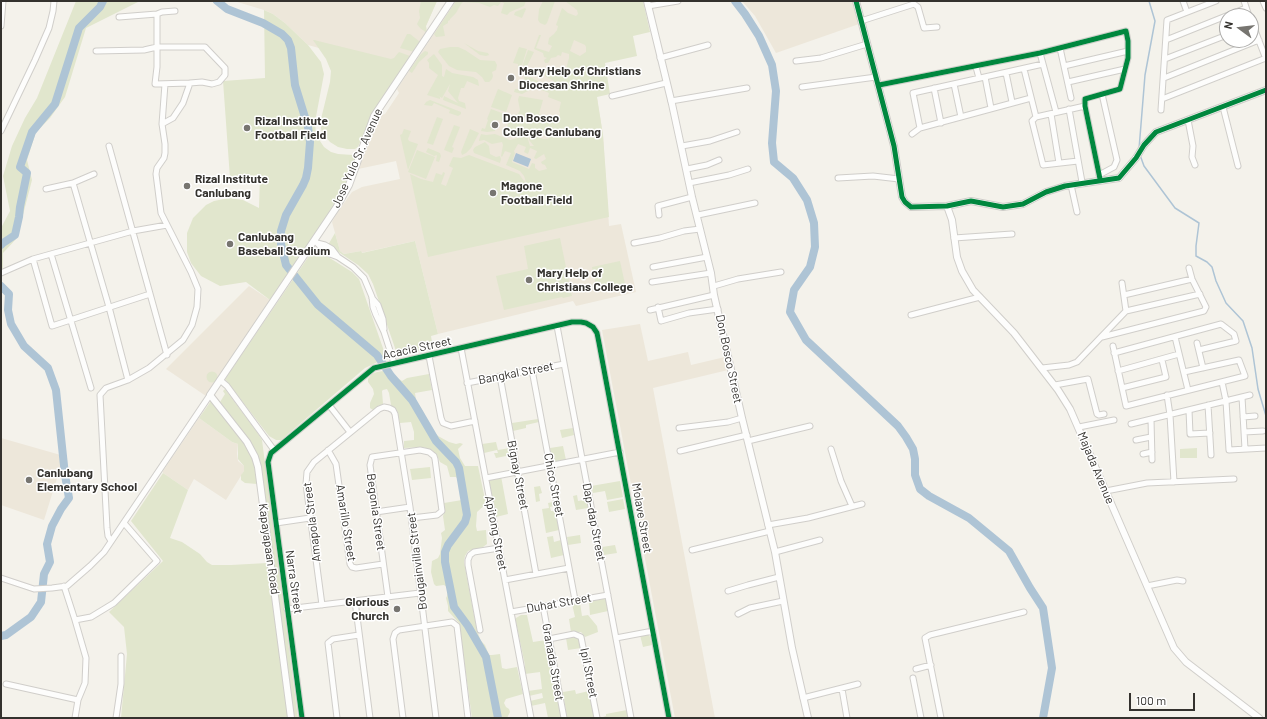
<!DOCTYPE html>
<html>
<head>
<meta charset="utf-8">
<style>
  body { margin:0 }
  #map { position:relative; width:1267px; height:719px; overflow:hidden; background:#f4f2eb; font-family:Barlow,sans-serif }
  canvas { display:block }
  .frame { position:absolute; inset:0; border:2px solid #34322e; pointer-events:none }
  .north { position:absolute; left:1219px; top:8px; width:40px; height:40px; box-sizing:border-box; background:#fff; border:1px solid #aeadab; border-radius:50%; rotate:285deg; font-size:11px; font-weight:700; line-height:16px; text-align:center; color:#34322e }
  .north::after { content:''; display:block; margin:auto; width:14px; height:18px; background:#777570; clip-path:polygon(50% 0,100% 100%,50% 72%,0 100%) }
  .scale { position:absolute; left:1129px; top:693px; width:66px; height:18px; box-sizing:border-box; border:2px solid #34322e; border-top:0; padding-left:5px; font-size:12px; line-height:14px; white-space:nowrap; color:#34322e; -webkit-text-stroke:3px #fff; paint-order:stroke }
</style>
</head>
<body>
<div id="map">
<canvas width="1267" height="719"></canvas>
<div class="frame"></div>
<div class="north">N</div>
<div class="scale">100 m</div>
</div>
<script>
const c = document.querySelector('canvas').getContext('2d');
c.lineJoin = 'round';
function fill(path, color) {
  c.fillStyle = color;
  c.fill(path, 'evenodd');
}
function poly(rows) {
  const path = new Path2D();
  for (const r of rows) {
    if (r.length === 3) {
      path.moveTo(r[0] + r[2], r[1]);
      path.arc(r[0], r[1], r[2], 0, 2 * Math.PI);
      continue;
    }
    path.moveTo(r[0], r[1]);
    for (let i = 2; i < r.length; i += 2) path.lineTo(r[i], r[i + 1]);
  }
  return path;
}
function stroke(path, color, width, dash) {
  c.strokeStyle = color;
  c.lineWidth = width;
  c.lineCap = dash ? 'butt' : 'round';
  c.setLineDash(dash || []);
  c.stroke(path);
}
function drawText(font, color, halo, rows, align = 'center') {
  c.font = font + ' Barlow,sans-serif';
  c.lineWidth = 3;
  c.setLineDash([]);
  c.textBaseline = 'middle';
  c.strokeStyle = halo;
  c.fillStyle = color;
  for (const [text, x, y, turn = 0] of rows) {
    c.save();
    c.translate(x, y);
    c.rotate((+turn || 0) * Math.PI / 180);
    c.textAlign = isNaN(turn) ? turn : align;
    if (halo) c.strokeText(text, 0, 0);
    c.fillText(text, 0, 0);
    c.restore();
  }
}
const built = poly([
  [234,1,437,1,426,26,427,33,402,71,308,45,285,23,273,14,264,10],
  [456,1,581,1,603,135,609,226,621,224,636,292,576,306,573,301,438,334,415,241,361,253,361,251,344,254,340,251,332,222,337,213,352,192,362,187,400,179,396,161,358,169,378,122,382,115,385,114,399,93,397,89],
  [742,1,853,1,859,24,776,53,755,16],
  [249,286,270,300,206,396,166,369],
  [640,324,648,361,688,352,691,365,725,357,728,370,653,388,715,718,675,718,602,330],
  [199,418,232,442,238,444,237,454,238,461,244,466,244,471,226,500,194,479,188,490,163,473,163,471],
  [1,438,64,456,44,520,1,505]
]);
const green = poly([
  [76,1,140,1,86,28,65,97,50,118,36,132,27,160,32,180,17,238,3,253,3,270,1,270,1,228,10,211,3,176,12,146,25,118,37,98],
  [421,1,437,1,426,26,427,33,420,28,417,24,420,18,419,11],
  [456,1,526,1,524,6,510,12,507,15,501,13,504,3,501,2,498,6,494,5,490,7,479,3,463,2,461,4,456,13,450,19,450,20,448,21,448,23,443,26,445,36,436,37,434,34],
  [543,1,555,1,547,23,545,25,540,23,538,20,539,9],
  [565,1,643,1,650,32,633,36,637,56,605,63,610,94,597,97,603,135,609,217,428,257,410,174,421,179,433,182,436,173,442,175,443,172,445,173,441,184,446,186,453,168,449,166,453,157,461,158,469,155,519,174,524,181,526,182,524,176,520,171,506,165,511,153,505,151,502,157,501,156,503,145,502,142,492,144,484,140,479,141,479,140,481,134,486,135,495,134,510,140,527,136,530,146,534,146,529,140,529,137,531,135,535,135,543,139,549,139,543,133,534,130,522,133,510,134,507,131,508,122,498,120,496,121,495,131,487,132,481,131,482,128,485,129,488,120,487,119,491,109,510,116,518,114,520,110,518,100,519,96,543,100,539,114,558,121,560,113,559,111,561,102,548,97,550,88,554,81,545,76,546,69,548,67,550,69,565,73,569,58,569,54,562,52,561,56,558,55,556,57,551,58,548,63,545,63,544,60,547,58,544,57,543,53,534,49,539,35,541,35,536,48,549,52,552,46,548,44,549,38,554,34,557,30,558,26,556,25,562,8,568,13,576,16,578,14,577,10],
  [574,40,585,45,586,47,586,52,580,56,570,51],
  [518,144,526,147,524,152,528,154,530,148,537,151,534,158,536,159,544,154,546,159,541,162,542,164,545,165,547,169,539,171,535,168,535,164,532,163,529,169,512,162,515,153,514,151],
  [525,8,526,9,522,18,514,15,515,12],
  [264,10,273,14,285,23,308,45,321,62,324,74,315,122,316,135,324,147,331,152,338,154,353,155,355,159,345,185,337,201,270,300,246,282,220,286,201,276,191,263,187,252,187,233,193,218,206,205,214,201,229,198,243,200,259,208,260,176,230,178,223,81,265,78],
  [407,34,410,34,420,42,420,44,414,52,400,48],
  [313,40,314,40,391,59,394,58,399,52,410,56,372,115,358,147,355,149,347,149,338,147,330,142,323,134,321,129,321,119,330,82,331,71,326,59],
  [464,43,478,51,488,53,489,55,486,56,480,55],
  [450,47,458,47,465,50,480,60,495,61,497,65,496,70,492,72,493,76,492,79,489,82,485,82,482,77,476,72,457,70,449,66,438,52,440,49],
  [519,47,527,49,522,65,524,71,523,72,518,68,518,64,513,63],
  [528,50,534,52,527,66,528,68,525,70,523,64],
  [425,51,428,52,428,54,419,62,412,73,409,71,420,55],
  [434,54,442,65,442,76,444,77,446,69,452,73,473,77,478,80,479,86,467,81,464,88,461,88,458,98,459,101,465,103,466,109,443,100,444,96,458,103,448,91,450,84,442,98,432,92,440,97,440,99,427,95,438,75,429,68,429,63,427,60],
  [524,73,526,74,527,78,530,77,549,87,549,93,537,88,530,90,522,94,514,92,515,89,519,89,524,86,525,81,524,76,522,74],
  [498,89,512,95,506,112,491,107],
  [430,100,461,112,461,114,458,116,449,113,450,110,434,103,432,106,424,105,426,102],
  [437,117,443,119,433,145,427,143],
  [454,125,460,127,452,147,454,148,452,153,444,150],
  [404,129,411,131,408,139,409,141,418,144,408,170,400,135,402,134],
  [470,129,479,133,471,148,466,153,462,155,461,152],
  [485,142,489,146,490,154,496,157,500,156,501,159,500,163,474,153,473,150,475,147],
  [428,148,440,153,441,156,439,162,436,161,437,155,434,156,426,152],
  [417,150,435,157,426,179,408,172],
  [335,233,340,251,344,254,361,251,362,253,415,241,438,334,431,336,433,348,407,354,401,354,396,351,373,284,368,274,358,265,328,245],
  [560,238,572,296,563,298,562,297,504,310,496,276,528,269,524,246],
  [317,250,352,272,359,279,385,354,382,360,365,368,281,440,276,440,269,436,225,379,311,253,314,251],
  [620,261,625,284,597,290,592,267],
  [389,370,392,374,402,381,407,378,429,374,432,390,415,393,416,400,424,413,428,425,438,436,449,442,456,444,460,443,463,444,458,449,460,458,465,466,478,466,486,504,477,512,476,526,477,531,486,530,487,544,483,547,468,551,465,556,464,562,477,631,481,641,485,645,489,655,492,655,500,654,502,668,506,669,517,667,523,694,506,699,504,703,506,707,509,709,510,712,507,718,472,718,459,623,448,611,448,606,446,598,447,596,448,588,444,585,436,586,434,584,431,572,432,561,438,558,440,554,442,538,441,533,445,530,443,516,445,511,444,503,462,500,463,494,461,483,456,477,450,477,447,466,440,462,437,455,433,451,423,447,404,448,404,441,414,440,414,432,411,422,400,423,397,411,391,405,389,393,387,389,383,390,382,391,383,404,378,406,373,410,370,408,370,403,374,394,373,389,368,382,368,379,372,374,377,372],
  [212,377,5.5],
  [225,389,257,432,262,440,298,718,294,718,261,467,244,433,220,402,225,394,223,391],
  [211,401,241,437,252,457,256,468,257,484,245,483,241,480,241,475,244,471,244,466,238,459,238,444,232,442,199,418],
  [538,419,539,422,526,425,526,428,513,431,512,423],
  [573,428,574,435,562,438,560,430],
  [496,442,498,450,510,448,511,455,496,458,494,453,498,453,497,450,484,453,482,444],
  [563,446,566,460,555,462,552,460,550,448],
  [1197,448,1197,458,1180,458,1180,449],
  [430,467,431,478,412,480,410,469],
  [163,473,188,490,170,538,182,542,200,554,207,562,212,565,231,565,267,563,288,718,121,718,127,654,124,627,109,612,163,561,131,521],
  [501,476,508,514,496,517,489,480],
  [620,481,623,497,607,500,605,491,593,493,591,486],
  [540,486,542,493,539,494,540,501,536,502,534,487],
  [586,493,588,508,576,510,573,496,577,495,578,501,585,500,584,494],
  [623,499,625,509,609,512,607,502],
  [553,502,554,506,550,507,551,511,555,511,559,530,546,533,542,509,549,508,548,503],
  [580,535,581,543,568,545,567,537],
  [553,536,554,542,561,540,564,555,551,558,547,537],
  [615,545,617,553,604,555,602,547],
  [603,598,606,600,608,611,590,615,589,601],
  [580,603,582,616,588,615,597,626,598,632,585,637,581,632,571,632,569,619,575,617,572,604],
  [521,615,527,615,533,642,546,640,561,718,548,718,545,703,531,706,530,701,543,698,542,693,529,696,528,691,542,689,540,672,525,674,525,665,516,622,516,618],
  [649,634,652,645,643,647,640,635],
  [575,636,579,639,581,648,568,650,566,638],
  [575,690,576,694,589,691,595,718,567,718,563,692],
  [627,710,629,718,600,718,606,716,606,714]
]);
const water = poly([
  [516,153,531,159,528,167,513,161]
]);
const stream = poly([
  [1139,149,1145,75,1155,21,1149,1],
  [1140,155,1144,166,1175,208,1199,223,1196,246,1196,256,1207,262,1212,267,1216,281,1226,303,1243,321,1252,348,1258,389,1266,416]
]);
const river = poly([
  [217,1,227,9,263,23,282,34,288,40,291,48,295,85,308,127,310,142,308,168,306,178,303,185,286,215,281,231,281,244,286,265,318,305,377,355,391,376,412,400,436,441,456,462,459,468,467,515,465,522,448,545,445,552,445,562,454,607,468,626,486,657,498,718],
  [735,1,745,14,759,36,772,65,776,91,772,143,774,162,793,178,807,200,814,223,815,247,810,267,794,290,790,312,806,340,898,426,906,437,913,449,915,459,915,475,920,489,929,496,969,518,1009,551,1030,588,1043,608,1052,668,1043,718],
  [1,245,3,243,15,235,19,217,20,207,27,173,20,167,32,132,55,104,79,28,100,7,103,1],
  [1,286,9,294,8,310,11,324,24,346,48,368,56,390,65,475,69,498,61,509,52,526,47,544,50,562,44,574,41,602,31,617,6,635,1,636]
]);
const minor = poly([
  [1183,1,1187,12],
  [1244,1,1249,16],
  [1263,1,1266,8],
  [648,6,678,1],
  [119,17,157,14],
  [1251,20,1266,59],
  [861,21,914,4,918,7,924,28,937,27],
  [1,26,3,1],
  [1166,40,1246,8],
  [1060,48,1071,98],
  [96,51,144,50,157,47,205,47,225,68,225,75,219,82,212,84,202,82,190,83],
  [1040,53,1056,112],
  [660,58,708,45],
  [1165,59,1227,35],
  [796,61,821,58,867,44],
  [1064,66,1128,51],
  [976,67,979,78],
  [1024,69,1036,117],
  [1006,73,1012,102],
  [985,77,991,108],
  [1164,78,1259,40],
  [1068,82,1125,69],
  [954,84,961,117],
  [879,85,1040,53,1126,31,1128,41,1128,58,1120,89,1085,99,1085,106,1100,179],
  [802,87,876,77],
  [934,88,941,123],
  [612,96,666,83],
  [1162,99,1266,58],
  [671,101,747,88],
  [1223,107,1238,166],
  [1069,109,1082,182],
  [1161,110,1167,20,1216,1],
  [1051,114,1059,163],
  [1188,120,1193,146,1192,157,1195,165],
  [162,124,165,84],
  [920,128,913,93,1043,64],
  [1,131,35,60,49,28,53,11,54,1],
  [912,134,920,128,1031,98],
  [109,146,167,355],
  [682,146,710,141,737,132],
  [1078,161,1043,165,1032,121,1036,117,1085,106],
  [687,169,707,165,719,160],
  [1099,175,1114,167,1117,160,1102,94],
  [838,178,873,176,899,179],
  [73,183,109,307,128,380],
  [689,183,729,175,748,169],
  [1071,185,1077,212],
  [46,189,73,183,94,174],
  [659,215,658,206,692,197],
  [698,215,755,203],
  [954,238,1012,234],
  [315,241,327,253,338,257,353,267,364,278,372,297,373,307,376,315,384,332,394,363],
  [317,243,325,245,332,249,338,257],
  [634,243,660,238,684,231,700,229],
  [51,254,91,388],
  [33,259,52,326,150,294],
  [653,267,707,257],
  [1,273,33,259,133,231,167,225],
  [652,282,711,273],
  [1122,283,1126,311],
  [714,286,738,279,781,272],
  [1124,295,1192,279],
  [372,298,378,305,383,319,384,329],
  [658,307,661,321,689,313,718,309],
  [650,310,714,295],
  [911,315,980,297],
  [557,326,631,718],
  [1102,337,1204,311,1206,307,1192,279,1189,268],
  [1175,337,1188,390],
  [1197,343,1203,368],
  [1113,346,1126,406,1245,376,1239,360,1184,372],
  [461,348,531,718],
  [1114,353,1221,324,1234,334,1236,341,1199,350],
  [429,356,441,418,443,423,451,426,475,421],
  [1042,368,1069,365,1077,362,1126,311,1200,294],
  [532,370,575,600],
  [1118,371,1179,354],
  [500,376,536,574],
  [220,380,227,386,274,450],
  [1222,382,1226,401,1229,450,1266,448],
  [467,383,564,364],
  [1055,385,1088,379,1097,414,1099,415,1104,414],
  [1122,388,1166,377,1162,360],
  [1167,395,1170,415,1174,482],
  [1242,397,1245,449],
  [329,405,350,432],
  [1208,405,1211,455],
  [1189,410,1190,434,1210,433],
  [1243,417,1255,416],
  [1151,419,1152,460],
  [1131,424,1250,395],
  [1079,427,1114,420],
  [679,428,728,422,742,418],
  [1244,432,1263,431],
  [1136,440,1151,437],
  [748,441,810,426],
  [831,449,841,481,852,506],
  [328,450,336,464,350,564,352,567,356,568,383,564],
  [680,451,747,435],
  [1143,454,1152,452],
  [486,478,620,452],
  [1106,491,1147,483,1234,479],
  [376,512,410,507],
  [276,523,310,518],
  [768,525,808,518,862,504],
  [111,541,108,536,107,528,100,395,106,388,128,380,149,368,183,340,192,325,197,307,198,289,191,272,161,213,156,174,157,168,164,158,165,153,165,144,162,124,173,118,183,103,190,83,155,84,157,67,157,14,162,12,175,11],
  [692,550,770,531],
  [775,552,820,540],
  [1,578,34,589,52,588,67,586,90,566,104,552,210,395],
  [505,580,569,568],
  [64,586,75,620,86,658,85,683,78,700,75,718],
  [1147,586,1177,580,1183,581],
  [728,591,748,585,779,577],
  [388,597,370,465,372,457,420,450,429,452,434,456,435,459,442,511,437,515,412,518],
  [355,601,370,718],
  [322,605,306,484,307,472,314,462,379,409,384,407,389,408,393,410,395,414,410,507,436,718],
  [543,606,564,718],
  [287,609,420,593],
  [511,612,608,595],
  [738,614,750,608,783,601],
  [75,620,91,617,114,603,157,561,124,523],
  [480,630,468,565,468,560,470,555,474,552,499,548],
  [616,638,653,631],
  [549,639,574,634,581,637,597,718],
  [916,669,931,665],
  [913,678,921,718],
  [6,684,78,700],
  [842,689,847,718],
  [803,698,858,684],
  [116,718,121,684,121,656],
  [302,718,268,462,271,453,374,368,572,322,581,322,586,323,593,327,597,333,599,343,669,718],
  [337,718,328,643,333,639,359,635],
  [403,718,393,639,395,633,399,630,452,622,457,626,468,718],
  [941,718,925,638,930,635,1024,612]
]);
const tertiary = poly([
  [647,1,672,104,692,197,711,273,714,295,742,418,775,552,792,648,808,718],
  [856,1,894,146,902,197,905,202,911,207,947,206,971,201,1003,207,1023,204,1046,192,1065,186,1119,178,1136,158,1144,145,1156,132,1266,90],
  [947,206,952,220,957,257,962,271,973,290,1014,333,1058,390,1070,409,1174,648,1186,662,1259,718],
  [291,718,258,467,255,457,247,442,210,395,336,208,349,185,374,116,451,1]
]);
const cycleway = poly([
  [856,1,894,146,902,197,905,202,911,207,947,206,971,201,1003,207,1023,204,1046,192,1065,186,1119,178,1136,158,1144,145,1156,132,1266,90],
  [879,85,1040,53,1126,31,1128,41,1128,58,1120,89,1085,99,1085,106,1100,179],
  [302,718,268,462,271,453,374,368,572,322,581,322,586,323,593,327,597,333,599,343,669,718]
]);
const markers = [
  [511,78,4,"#777570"],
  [495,125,4,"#777570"],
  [247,128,4,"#777570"],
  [187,186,4,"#777570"],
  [493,193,4,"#777570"],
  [230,244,4,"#777570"],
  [529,280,4,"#777570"],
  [29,480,4,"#777570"],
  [397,609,4,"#777570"]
];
const poiNames = [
  ["Mary Help of Christians",519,71],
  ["Diocesan Shrine",519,85],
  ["Don Bosco",503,118],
  ["College Canlubang",503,132],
  ["Rizal Institute",255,121],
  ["Football Field",255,135],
  ["Rizal Institute",195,179],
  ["Canlubang",195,193],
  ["Magone",501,186],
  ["Football Field",501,200],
  ["Canlubang",238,237],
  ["Baseball Stadium",238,251],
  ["Mary Help of",537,273],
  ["Christians College",537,287],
  ["Canlubang",37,473],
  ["Elementary School",37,487],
  ["Glorious",389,602,"right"],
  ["Church",389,616,"right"]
];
const streetNames = [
  ["Jose Yulo Sr. Avenue",357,158,-66],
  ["Acacia Street",417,348,-12],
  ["Don Bosco Street",729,359,78],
  ["Bangkal Street",516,373,-11],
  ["Majada Avenue",1096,468,67],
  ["Bignay Street",518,475,79],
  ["Chico Street",554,485,79],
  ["Begonia Street",376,512,82],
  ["Molave Street",642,518,80],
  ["Amapola Street",312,522,-97],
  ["Dap-dap Street",594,522,79],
  ["Amarillo Street",346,523,81],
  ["Apitong Street",496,533,79],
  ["Kapayapaan Road",269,549,82],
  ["Bougainvilla Street",417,561,-97],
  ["Narra Street",294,582,82],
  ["Duhat Street",559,603,-10],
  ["Granada Street",553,662,80],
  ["Ipil Street",589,673,79]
];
fill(built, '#ede7da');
fill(green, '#e1e6cd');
fill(water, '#aec4d5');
stroke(stream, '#aec4d5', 1.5);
stroke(river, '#aec4d5', 8);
stroke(minor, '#d0ceca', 7);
stroke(tertiary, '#d0ceca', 8);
stroke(minor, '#fdfdfc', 5);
stroke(tertiary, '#fdfdfc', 6);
stroke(cycleway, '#00873e', 5);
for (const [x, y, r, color] of markers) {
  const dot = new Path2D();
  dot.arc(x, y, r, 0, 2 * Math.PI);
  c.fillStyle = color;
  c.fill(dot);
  stroke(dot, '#fff', 1.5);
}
drawText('bold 12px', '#34322e', '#fff', poiNames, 'left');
drawText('12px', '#34322e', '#fff', streetNames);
</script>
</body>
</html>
